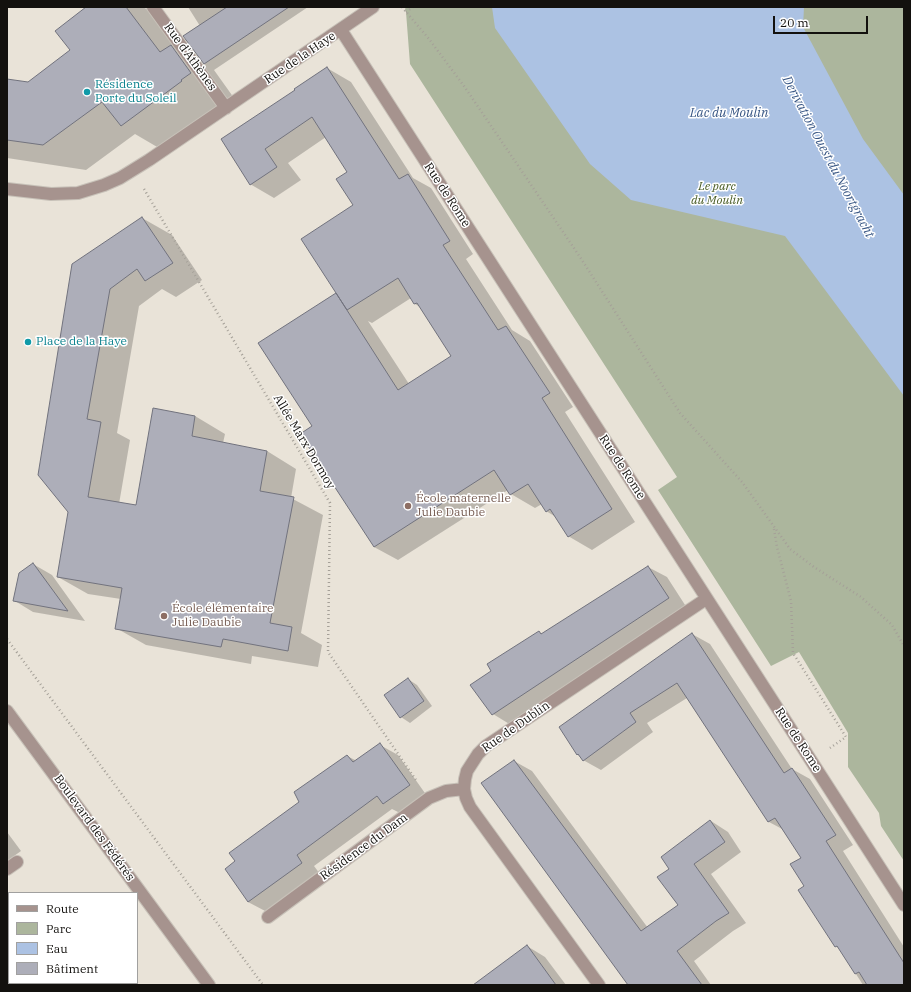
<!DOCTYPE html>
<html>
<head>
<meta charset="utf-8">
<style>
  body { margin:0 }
  #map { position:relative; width:911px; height:992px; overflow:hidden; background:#e9e3d8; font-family:"IBM Plex Serif",serif }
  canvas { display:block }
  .frame { position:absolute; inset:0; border:8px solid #13110e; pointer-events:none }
  .legend { position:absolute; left:8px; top:892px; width:130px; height:92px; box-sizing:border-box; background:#fff; border:1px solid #a1a09f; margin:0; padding:5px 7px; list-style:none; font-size:12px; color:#13110e }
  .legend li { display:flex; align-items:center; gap:8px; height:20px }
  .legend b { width:20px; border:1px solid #a1a09f }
  .scale { position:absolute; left:773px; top:16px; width:95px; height:18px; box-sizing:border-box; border:2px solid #13110e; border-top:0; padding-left:5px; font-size:12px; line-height:14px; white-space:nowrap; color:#13110e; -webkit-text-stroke:3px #fff; paint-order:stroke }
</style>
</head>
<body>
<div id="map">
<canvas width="911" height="992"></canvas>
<div class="frame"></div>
<ul class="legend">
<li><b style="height:5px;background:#a6938e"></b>Route</li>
<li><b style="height:11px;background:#acb69d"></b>Parc</li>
<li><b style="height:11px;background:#acc2e3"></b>Eau</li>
<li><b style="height:11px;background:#adaeb9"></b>Bâtiment</li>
</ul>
<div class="scale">20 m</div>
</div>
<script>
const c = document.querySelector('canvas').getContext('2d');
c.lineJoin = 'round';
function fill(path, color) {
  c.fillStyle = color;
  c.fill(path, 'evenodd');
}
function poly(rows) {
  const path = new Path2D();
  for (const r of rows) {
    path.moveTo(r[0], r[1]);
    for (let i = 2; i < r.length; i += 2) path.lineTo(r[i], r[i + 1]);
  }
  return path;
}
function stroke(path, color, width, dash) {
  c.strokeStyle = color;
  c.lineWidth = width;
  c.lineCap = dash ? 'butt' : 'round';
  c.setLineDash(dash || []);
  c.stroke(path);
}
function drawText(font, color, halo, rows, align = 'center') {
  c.font = font + ' "IBM Plex Serif",serif';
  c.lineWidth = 3;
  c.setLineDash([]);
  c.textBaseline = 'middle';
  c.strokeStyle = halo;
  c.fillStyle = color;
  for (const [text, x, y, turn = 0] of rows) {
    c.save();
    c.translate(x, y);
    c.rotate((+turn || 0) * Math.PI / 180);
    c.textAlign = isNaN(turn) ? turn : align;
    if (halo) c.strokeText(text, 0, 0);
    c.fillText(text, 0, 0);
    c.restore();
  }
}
const green = poly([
  [405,7,904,7,904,861,881,826,879,813,848,767,848,733,799,652,771,666,658,490,677,477,410,64,406,12]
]);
const water = poly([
  [492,7,804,7,803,27,863,139,904,195,904,396,785,236,631,200,590,164,495,28]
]);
const shadow = poly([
  [88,7,143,7,155,14,185,54,206,66,185,36,200,26,188,7,308,7,214,70,234,98,164,151,135,134,86,170,7,158,7,80,28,83,71,50],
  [327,68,351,82,413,178,431,188,473,254,466,259,512,330,530,341,573,407,565,412,635,522,592,550,568,536,556,517,546,511,542,504,535,508,511,494,508,490,398,560,374,547,336,294,339,296,354,206,349,172,326,137,288,163,301,180,274,198,250,184,222,139,296,90],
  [411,298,415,304,420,307,452,357,409,384,368,321,372,323],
  [142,218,172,235,202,280,176,297,162,289,139,306,117,433,130,440,119,504,137,506,154,409,195,416,225,434,223,443,267,451,296,469,291,498,323,515,301,633,322,645,318,667,252,656,251,664,146,645,116,628,121,599,88,594,58,577,69,512,73,265],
  [33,564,52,575,85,621,33,612,15,601],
  [648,567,667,577,687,608,511,725,493,714,493,671,539,632,543,634],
  [692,634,710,644,792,769,810,779,853,845,843,851,904,947,904,985,863,985,840,949,835,946,802,858,784,830,769,822,687,698,647,723,653,732,601,770,583,760,577,754],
  [408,679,417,685,432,706,410,723,401,717],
  [380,745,398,755,427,796,402,814,392,809,314,866,320,874,267,912,248,902,301,802,347,756,357,761],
  [514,761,532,771,648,928,679,905,670,869,711,821,728,832,741,852,711,874,746,923,733,931,694,961,711,985,629,985],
  [7,832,21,851,7,861],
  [7,895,9,896,9,983,15,983,12,985,7,985],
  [527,946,545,957,566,985,475,985]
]);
const building = poly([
  [86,7,126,7,160,52,171,45,191,73,181,80,182,81,121,126,102,102,43,145,7,140,7,79,28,82,70,50,55,31,86,7],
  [227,7,289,7,204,64,183,36,227,7],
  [327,67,399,179,408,174,450,241,443,245,498,330,506,326,550,393,542,398,612,509,568,537,550,509,546,512,528,484,510,495,494,470,374,547,300,434,312,426,258,343,336,293,398,390,451,356,417,303,414,304,398,278,347,310,301,239,353,205,336,179,347,172,312,117,265,149,277,167,250,185,221,139,295,90,294,89,327,67],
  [142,217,173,263,145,281,137,269,110,289,87,419,101,422,88,497,136,505,153,408,195,416,192,436,267,451,260,491,294,497,270,623,292,627,288,651,223,639,221,647,115,629,122,588,57,577,68,512,38,475,72,264,142,217],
  [33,563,68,611,13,601,19,573,33,563],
  [648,566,669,598,492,715,470,685,491,671,487,664,539,631,541,634,648,566],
  [692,633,784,773,792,768,836,835,826,841,904,963,904,985,867,985,859,972,855,974,837,946,835,947,798,890,804,886,790,864,801,858,775,818,768,822,677,683,630,713,636,722,583,761,578,754,577,755,559,727,692,633],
  [408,678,424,701,400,718,384,695,408,678],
  [380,743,410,785,383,804,377,796,297,855,302,863,248,902,225,869,235,861,229,853,299,802,294,792,347,755,353,762,380,743],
  [514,760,641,931,678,905,657,877,669,869,661,857,710,820,725,842,694,864,729,913,716,921,677,951,702,985,628,985,481,783,514,760],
  [527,945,556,985,473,985,527,945]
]);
const path = poly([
  [402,7,429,39,464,86,580,257,680,413,742,482,790,549,814,567,861,597,892,625,904,646],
  [406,12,413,7],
  [144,189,330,503,328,652,416,780],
  [774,529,777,547,791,601,793,653,846,737,830,748],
  [7,639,263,985]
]);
const minor = poly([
  [153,7,226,108],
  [341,30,904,905],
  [7,189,51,194,78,193,104,185,120,178,149,160,373,7],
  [7,711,209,985],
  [7,869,17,862],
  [268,917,429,798,446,791,464,789],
  [599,985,470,807,466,798,464,789,465,779,467,771,478,754,486,746,706,599]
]);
const markers = [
  [87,92,4,"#0f9aa8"],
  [28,342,4,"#0f9aa8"],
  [408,506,4,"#8d6e63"],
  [164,616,4,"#8d6e63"]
];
const streetNames = [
  ["Rue d'Athènes",190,57,54],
  ["Rue de la Haye",300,58,-34],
  ["Rue de Rome",447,195,57],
  ["Allée Marx Dormoy",304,442,59],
  ["Rue de Rome",622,467,57],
  ["Rue de Dublin",516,727,-35],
  ["Rue de Rome",798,740,57],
  ["Boulevard des Fédérés",94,828,54],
  ["Résidence du Dam",364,847,-36]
];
const cultureNames = [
  ["Résidence",95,85],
  ["Porte du Soleil",95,99],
  ["Place de la Haye",36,342]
];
const parkNames = [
  ["Le parc",717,187],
  ["du Moulin",717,201]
];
const educationNames = [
  ["École maternelle",416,499],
  ["Julie Daubie",416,513],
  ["École élémentaire",172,609],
  ["Julie Daubie",172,623]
];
const waterNames = [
  ["Lac du Moulin",729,113],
  ["Derivation Ouest du Noortgracht",828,157,62]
];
fill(green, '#acb69d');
fill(water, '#acc2e3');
fill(shadow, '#0003');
fill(building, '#adaeb9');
stroke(building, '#71727d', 1);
stroke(minor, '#c7c1b8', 14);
stroke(path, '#a5a098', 2.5, [1, 3]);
stroke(minor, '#a6938e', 12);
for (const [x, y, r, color] of markers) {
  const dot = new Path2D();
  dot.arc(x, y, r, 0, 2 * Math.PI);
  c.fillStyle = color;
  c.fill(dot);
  stroke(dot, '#fff', 1.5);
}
drawText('12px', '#13110e', '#fff', streetNames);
drawText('12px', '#0d838f', '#fff', cultureNames, 'left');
drawText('italic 12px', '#4a5d26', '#fff', parkNames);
drawText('12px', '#785e54', '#fff', educationNames, 'left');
drawText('italic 13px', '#395785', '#fff', waterNames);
</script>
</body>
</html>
